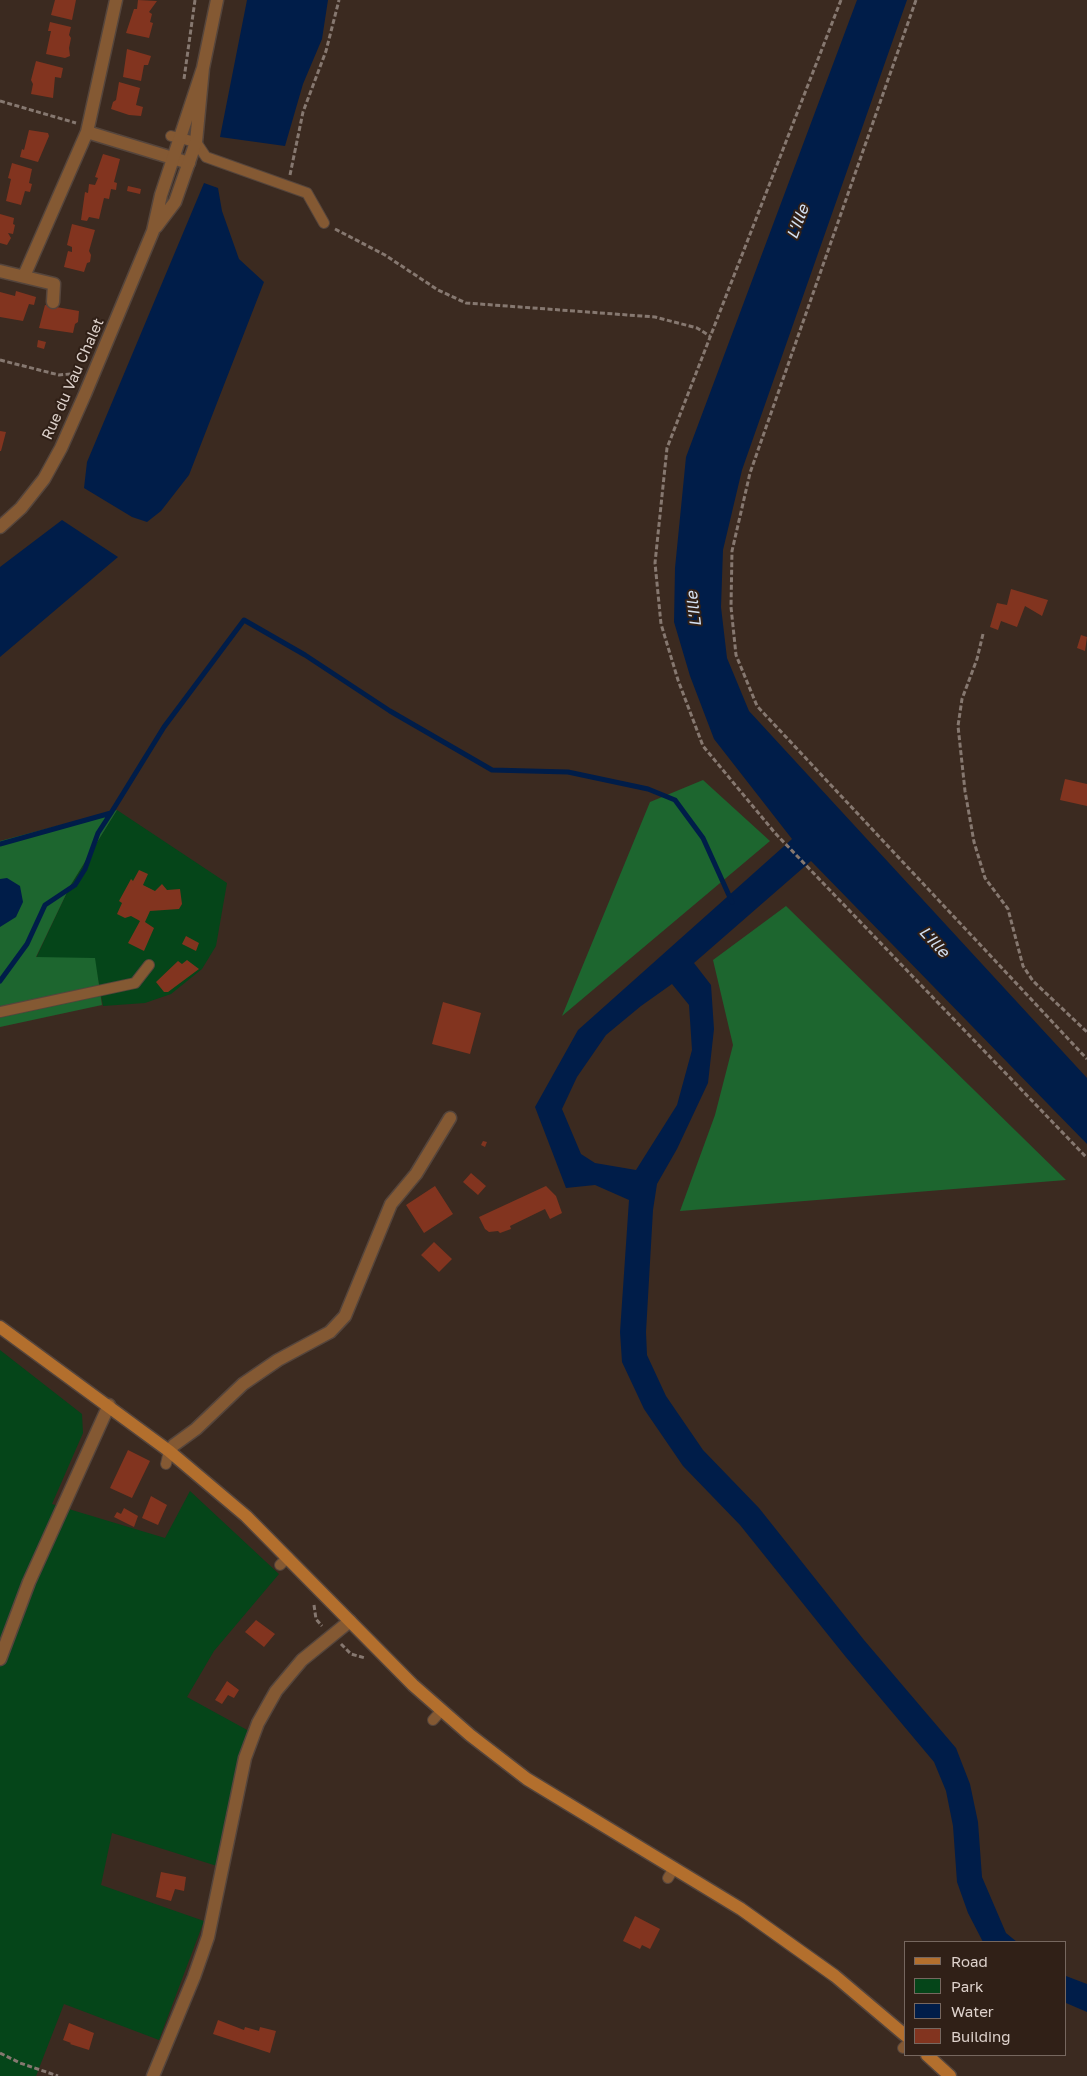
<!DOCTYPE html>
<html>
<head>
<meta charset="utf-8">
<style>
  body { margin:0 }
  #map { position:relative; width:1087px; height:2076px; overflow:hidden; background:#3b2a20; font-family:"Golos Text",sans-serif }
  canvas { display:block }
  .legend { position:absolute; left:904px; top:1941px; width:162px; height:115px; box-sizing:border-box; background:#302017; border:1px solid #76675f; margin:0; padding:6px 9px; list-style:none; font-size:15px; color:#ded2cc }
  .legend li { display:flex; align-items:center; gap:10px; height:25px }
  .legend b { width:25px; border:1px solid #76675f }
</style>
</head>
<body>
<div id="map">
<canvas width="1087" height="2076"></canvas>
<ul class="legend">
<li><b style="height:6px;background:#b36f2d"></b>Road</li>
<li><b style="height:14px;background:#054519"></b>Park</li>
<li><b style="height:14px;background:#001d49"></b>Water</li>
<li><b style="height:14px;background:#82341f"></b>Building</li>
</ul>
</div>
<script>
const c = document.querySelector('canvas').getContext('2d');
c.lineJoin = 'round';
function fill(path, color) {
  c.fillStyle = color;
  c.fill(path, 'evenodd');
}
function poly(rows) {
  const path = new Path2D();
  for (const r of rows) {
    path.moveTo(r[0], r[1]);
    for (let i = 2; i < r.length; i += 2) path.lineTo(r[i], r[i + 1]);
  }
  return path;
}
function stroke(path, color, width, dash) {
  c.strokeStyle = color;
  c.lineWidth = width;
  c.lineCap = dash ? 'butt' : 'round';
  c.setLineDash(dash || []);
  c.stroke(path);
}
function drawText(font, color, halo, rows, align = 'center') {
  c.font = font + ' "Golos Text",sans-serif';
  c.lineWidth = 4;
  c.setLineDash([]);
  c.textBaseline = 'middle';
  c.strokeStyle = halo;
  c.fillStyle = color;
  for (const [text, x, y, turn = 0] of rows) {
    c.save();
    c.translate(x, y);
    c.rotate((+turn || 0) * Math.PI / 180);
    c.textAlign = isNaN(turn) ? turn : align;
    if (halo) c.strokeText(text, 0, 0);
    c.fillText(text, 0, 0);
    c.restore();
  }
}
const green = poly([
  [117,810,227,883,216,946,202,969,171,994,145,1003,103,1006,94,958,36,958,70,886],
  [0,1350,82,1414,83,1433,52,1504,165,1538,190,1491,279,1574,214,1651,187,1697,249,1731,217,1866,112,1833,101,1885,204,1921,159,2040,64,2004,36,2076,0,2076]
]);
const forest = poly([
  [703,780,770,841,562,1016,650,802],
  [117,810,70,886,36,957,95,958,102,1005,0,1027,0,841],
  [786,906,1066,1180,680,1211,715,1115,733,1045,713,960]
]);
const water = poly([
  [247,0,328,0,322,39,303,84,285,146,220,137],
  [857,0,907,0,742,470,723,550,721,607,727,658,749,711,1087,1078,1087,1144,811,861,694,963,711,985,714,1029,708,1083,677,1149,657,1184,653,1210,646,1332,647,1355,666,1396,703,1450,759,1508,864,1640,956,1748,970,1784,978,1822,982,1877,1006,1933,1017,1942,983,1942,968,1913,957,1882,953,1826,946,1791,934,1762,845,1656,740,1525,683,1466,644,1409,622,1362,620,1332,629,1200,595,1185,566,1188,535,1107,578,1030,792,839,714,739,690,676,674,622,675,568,686,457],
  [672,984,689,1005,692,1050,677,1105,636,1170,595,1163,581,1154,562,1109,577,1077,606,1035,641,1006],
  [204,183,218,188,222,211,239,259,264,282,189,475,161,511,147,522,132,517,84,488,87,462],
  [62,520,118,557,0,657,0,567],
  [7,878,20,886,23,902,16,917,0,927,0,879],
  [1066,1976,1087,1984,1087,2012,1066,2003]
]);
const stream = poly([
  [0,844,111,813,164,727,244,620,305,655,390,711,492,770,568,772,648,789,675,800,703,838,732,902],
  [0,981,27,944,45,905,75,885,85,869,98,833,111,813]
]);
const building = poly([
  [55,0,76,0,72,20,51,15],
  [138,0,157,1,149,12,152,14,150,22,153,23,149,38,126,33,134,9,137,9],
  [50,22,71,27,69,35,71,38,69,48,70,56,65,58,46,54,51,31,48,31],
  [127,49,151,56,148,65,144,65,141,81,123,77],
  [36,61,63,68,61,78,55,77,53,98,31,94,33,84,31,80],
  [119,82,140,88,136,105,143,107,141,116,129,115,111,109,113,102,116,100],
  [29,130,48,133,49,136,38,162,20,157,22,149,24,150],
  [103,154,120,159,114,182,117,183,116,190,111,189,109,199,104,198,99,219,89,217,87,221,81,220,85,192,88,193,89,184,95,185,98,178,95,177],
  [12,163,32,169,29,183,32,184,30,192,25,191,21,205,6,201,11,179,8,178],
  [128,186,141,189,140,194,127,191],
  [0,214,14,218,13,224,15,225,13,234,8,233,11,238,7,245,0,243],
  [72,224,95,230,89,251,91,255,90,262,87,263,84,272,64,267,68,251,72,252,72,247,67,245],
  [16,291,36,297,34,305,29,304,23,321,0,317,0,292,15,296],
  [45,305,79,311,78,322,75,324,73,333,39,328],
  [38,340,46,342,44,349,37,347],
  [0,431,6,432,1,451,0,451],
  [1011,589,1048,600,1042,616,1025,606,1017,627,1001,621,998,630,990,627,997,603,1007,605],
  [1081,635,1087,637,1085,651,1077,648],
  [1065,779,1087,784,1087,806,1060,800],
  [139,870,148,874,143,885,155,891,162,884,167,890,180,889,182,904,179,909,150,911,145,922,154,928,144,951,128,943,140,921,131,916,125,918,117,914,122,903,119,901,131,879,133,881],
  [186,936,199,943,196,951,182,944],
  [187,960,199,969,168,992,164,992,156,982,178,961,182,964],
  [443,1002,481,1013,470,1054,432,1044],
  [483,1141,487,1142,485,1147,481,1145],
  [471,1173,486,1186,478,1195,463,1182],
  [435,1186,453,1214,424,1233,406,1205],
  [546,1186,556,1196,562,1213,550,1219,545,1209,510,1226,511,1229,500,1233,498,1231,489,1232,485,1229,479,1217],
  [434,1242,452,1259,439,1272,421,1255],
  [128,1450,150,1461,132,1498,110,1488],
  [151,1496,167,1505,158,1525,142,1518],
  [124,1508,138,1516,134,1527,114,1517,117,1512,121,1514],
  [256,1620,275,1634,264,1647,245,1632],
  [227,1681,239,1690,234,1698,228,1695,222,1704,215,1700],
  [161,1872,186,1877,184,1891,175,1889,171,1901,156,1897],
  [635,1916,660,1929,650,1949,642,1945,640,1949,623,1941],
  [218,2020,244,2030,245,2027,259,2031,260,2027,276,2031,270,2053,213,2034],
  [69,2023,94,2033,89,2050,70,2044,71,2043,63,2040]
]);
const path = poly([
  [841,0,667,448,655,563,661,624,678,680,703,746,775,833,1087,1158],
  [916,0,750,473,732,551,731,607,736,655,757,706,1087,1059],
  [184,79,195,0],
  [0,101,76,123],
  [290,175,303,112,326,51,339,0],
  [335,229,385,255,438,290,466,303,655,317,697,328,710,336],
  [0,360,59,375,80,373],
  [983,634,977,659,962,699,958,726,965,791,974,842,985,878,1008,909,1023,966,1033,981,1087,1032],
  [314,1605,316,1619,322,1626],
  [341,1644,351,1654,365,1658],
  [0,2053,20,2063,58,2076]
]);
const service = poly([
  [171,136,196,142,206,157,307,193,324,223],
  [0,1012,135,983,149,965],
  [166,1464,169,1451],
  [280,1565,288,1557],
  [433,1720,441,1711],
  [668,1878,674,1868],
  [903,2048,906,2045]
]);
const minor = poly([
  [87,132,189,163],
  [0,271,54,284,53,302],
  [24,276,87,132,116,0],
  [169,1451,174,1445,196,1429,243,1384,278,1360,330,1332,345,1316,391,1204,416,1174,450,1118],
  [0,1659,29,1582,109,1405],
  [153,2076,194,1977,208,1937,245,1758,258,1723,276,1691,302,1660,350,1621]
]);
const tertiary = poly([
  [156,227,175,202,196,142,203,68,217,0],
  [0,527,21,508,44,479,61,448,85,394,153,231,161,195,203,68]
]);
const secondary = poly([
  [0,1327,169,1451,246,1516,413,1685,470,1735,527,1779,741,1909,835,1976,906,2036],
  [927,2055,950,2076]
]);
const streetNames = [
  ["Rue du Vau Chalet",73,379,-66]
];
const waterNames = [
  ["L'Ille",798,222,-69],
  ["L'Ille",694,609,-97],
  ["L'Ille",934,942,47]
];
fill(green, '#054519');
fill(forest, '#1d662f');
fill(water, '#001d49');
stroke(stream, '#001d49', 5);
fill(building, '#82341f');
stroke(service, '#55453c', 12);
stroke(minor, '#55453c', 15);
stroke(tertiary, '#55453c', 15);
stroke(secondary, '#55453c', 15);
stroke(path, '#867870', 3, [5, 2.5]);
stroke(service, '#845933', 10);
stroke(minor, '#845933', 12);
stroke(tertiary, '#845933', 12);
stroke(secondary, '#b36f2d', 12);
drawText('15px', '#ded2cc', '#302017', streetNames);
drawText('italic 16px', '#d4e1f3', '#302017', waterNames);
</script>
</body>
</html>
